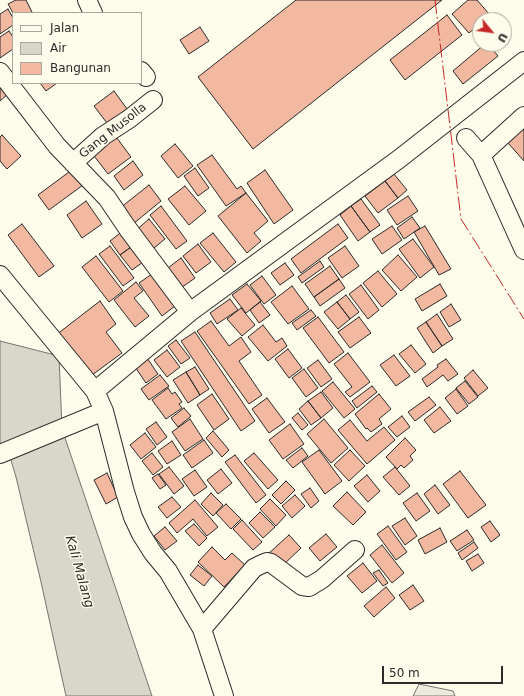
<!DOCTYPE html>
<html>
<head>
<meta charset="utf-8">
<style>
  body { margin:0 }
  #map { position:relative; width:524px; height:696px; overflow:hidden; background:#fdfbea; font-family:"DejaVu Sans",sans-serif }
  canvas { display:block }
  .legend { position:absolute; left:12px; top:12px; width:130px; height:72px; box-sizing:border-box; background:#fdfbea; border:1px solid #a9a89e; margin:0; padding:5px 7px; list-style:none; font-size:12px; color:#2b2b2b }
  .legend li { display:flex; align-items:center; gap:8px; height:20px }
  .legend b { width:20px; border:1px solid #a9a89e }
  .north { position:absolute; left:472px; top:12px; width:40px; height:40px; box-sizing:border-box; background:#fdfbea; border:1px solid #a9a89e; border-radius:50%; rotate:119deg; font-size:11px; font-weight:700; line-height:16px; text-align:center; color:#2b2b2b }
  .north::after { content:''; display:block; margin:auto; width:14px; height:18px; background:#c62828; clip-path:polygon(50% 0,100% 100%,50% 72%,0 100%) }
  .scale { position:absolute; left:382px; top:666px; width:121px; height:18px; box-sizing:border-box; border:2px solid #2b2b2b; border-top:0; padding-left:5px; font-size:12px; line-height:14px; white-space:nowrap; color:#2b2b2b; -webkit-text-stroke:3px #fdfbea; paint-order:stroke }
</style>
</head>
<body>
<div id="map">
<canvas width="524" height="696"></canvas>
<ul class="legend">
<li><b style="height:5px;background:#fdfbea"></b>Jalan</li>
<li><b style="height:11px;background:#d8d7c9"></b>Air</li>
<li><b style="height:11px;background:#f2b8a0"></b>Bangunan</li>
</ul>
<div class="north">U</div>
<div class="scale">50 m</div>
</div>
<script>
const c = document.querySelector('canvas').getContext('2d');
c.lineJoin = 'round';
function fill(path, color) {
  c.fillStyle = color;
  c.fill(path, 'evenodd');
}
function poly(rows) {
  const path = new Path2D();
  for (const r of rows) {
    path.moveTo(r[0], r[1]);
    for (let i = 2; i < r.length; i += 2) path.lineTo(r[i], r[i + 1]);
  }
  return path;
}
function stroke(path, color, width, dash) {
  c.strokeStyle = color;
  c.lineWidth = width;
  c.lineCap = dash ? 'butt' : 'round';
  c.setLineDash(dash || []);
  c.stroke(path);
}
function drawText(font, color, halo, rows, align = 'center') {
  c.font = font + ' "DejaVu Sans",sans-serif';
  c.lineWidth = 3;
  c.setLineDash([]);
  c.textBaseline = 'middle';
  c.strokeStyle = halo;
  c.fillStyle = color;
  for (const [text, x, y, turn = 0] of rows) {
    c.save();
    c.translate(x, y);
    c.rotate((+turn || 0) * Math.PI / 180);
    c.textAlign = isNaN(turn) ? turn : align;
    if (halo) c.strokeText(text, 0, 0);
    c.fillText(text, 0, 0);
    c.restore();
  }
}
const green = poly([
  [419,684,453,691,455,696,413,696,419,684]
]);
const water = poly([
  [0,341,59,356,62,429,152,696,66,696,41,582,16,477,8,450,0,443,0,341]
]);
const building = poly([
  [16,0,26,0,32,12,30,13,13,13,8,4,16,0],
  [296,0,442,0,253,149,198,77,296,0],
  [468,0,477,0,490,15,484,20,480,20,480,24,469,33,452,14,468,0],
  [8,9,13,18,13,25,0,34,0,14,8,9],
  [447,15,462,35,405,80,390,60,447,15],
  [200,27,209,41,189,54,180,40,200,27],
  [9,31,13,37,13,49,0,58,0,37,9,31],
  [485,44,488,44,498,56,463,84,453,71,485,44],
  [0,83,11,91,0,101,0,83],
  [40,83,57,83,46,91,40,83],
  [114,91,130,113,110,127,94,106,114,91],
  [524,128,524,161,508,143,524,128],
  [114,134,131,157,108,174,91,152,114,134],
  [2,135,21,156,7,169,0,161,0,137,2,135],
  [175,144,193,166,178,178,161,156,175,144],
  [212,155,237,189,241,186,246,193,226,206,197,165,212,155],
  [133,161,143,175,124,190,114,176,133,161],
  [195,168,209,188,198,196,184,176,195,168],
  [73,169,83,185,49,210,38,195,73,169],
  [265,170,293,210,274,224,247,183,265,170],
  [394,174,407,190,398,198,385,181,394,174],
  [385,181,398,198,378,213,365,196,385,181],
  [149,185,161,201,133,224,120,208,149,185],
  [185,186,206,211,189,225,168,199,185,186],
  [246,193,268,221,254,233,261,241,247,253,218,216,246,193],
  [408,196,418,211,397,225,387,210,408,196],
  [361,199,380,225,370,232,351,206,361,199],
  [86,201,102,224,82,238,67,215,86,201],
  [161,206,187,241,176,249,150,215,161,206],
  [351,206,370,232,358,241,340,215,351,206],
  [412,217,420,228,404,239,397,228,412,217],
  [149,219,165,239,149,252,134,232,149,219],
  [22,224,54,266,39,277,8,235,22,224],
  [338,224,348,238,301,273,291,259,338,224],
  [392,226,402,240,382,254,372,239,392,226],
  [425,226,451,269,439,275,414,232,425,226],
  [124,230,135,244,120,255,110,241,124,230],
  [213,233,236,262,224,272,200,243,213,233],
  [413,239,434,267,420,278,399,249,413,239],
  [135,244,146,260,132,270,120,255,135,244],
  [198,244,211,262,196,273,183,256,198,244],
  [110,246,134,278,123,286,99,254,110,246],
  [345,246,359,266,342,278,328,258,345,246],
  [398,255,417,277,401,291,382,270,398,255],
  [96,256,123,291,109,302,82,267,96,256],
  [181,258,195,278,178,290,164,271,181,258],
  [320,261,324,267,302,283,298,277,320,261],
  [285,263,294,275,280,285,271,273,285,263],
  [330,266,339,279,314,297,305,284,330,266],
  [378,271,397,294,382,307,363,283,378,271],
  [152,274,175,306,162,316,139,283,152,274],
  [262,276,276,295,264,304,250,285,262,276],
  [339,279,345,288,320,306,314,297,339,279],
  [136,282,143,291,134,298,149,316,135,327,114,300,136,282],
  [247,284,261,301,246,313,232,295,247,284],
  [440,284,447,296,422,311,415,299,440,284],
  [361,285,379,310,368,319,349,294,361,285],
  [292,286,309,309,288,324,271,302,292,286],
  [346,295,359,312,350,319,337,302,346,295],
  [230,299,238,310,217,324,210,313,230,299],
  [100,301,116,324,106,332,122,353,88,378,56,335,100,301],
  [260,302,270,315,259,323,250,310,260,302],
  [337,302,350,319,338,329,324,312,337,302],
  [451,304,461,320,449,327,440,312,451,304],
  [241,308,255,325,242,336,227,319,241,308],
  [311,310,316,316,297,330,292,323,311,310],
  [437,314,453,339,442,346,426,322,437,314],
  [318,317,344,352,329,363,303,328,318,317],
  [359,317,371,333,350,348,338,332,359,317],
  [211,321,229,346,241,337,251,352,239,361,262,395,249,404,197,331,211,321],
  [426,322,442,346,433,353,417,328,426,322],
  [263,325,276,342,282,338,287,346,268,361,248,337,263,325],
  [195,332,255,421,241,431,181,341,195,332],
  [176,340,190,358,181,364,168,346,176,340],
  [411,345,426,364,415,373,399,354,411,345],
  [288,349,302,368,289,378,275,359,288,349],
  [167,350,180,367,167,377,154,360,167,350],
  [348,353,370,382,350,397,345,392,352,387,334,364,348,353],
  [394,355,410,376,396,386,380,365,394,355],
  [147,358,158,374,146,383,135,367,147,358],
  [446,359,458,374,448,381,443,375,427,387,422,379,438,367,437,365,446,359],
  [318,360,332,379,321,387,307,368,318,360],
  [195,367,209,389,200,395,186,372,195,367],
  [304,369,318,388,306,397,292,378,304,369],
  [473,370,488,388,478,396,464,378,473,370],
  [186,372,200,395,188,403,173,380,186,372],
  [160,375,169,386,149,400,141,389,160,375],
  [465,381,478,397,469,404,456,388,465,381],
  [333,382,355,409,344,418,322,391,333,382],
  [372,386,377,392,357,408,352,401,372,386],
  [168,388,172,394,175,392,182,402,179,404,182,408,166,419,152,400,168,388],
  [456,389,468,406,457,414,445,398,456,389],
  [321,392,333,408,321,418,308,401,321,392],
  [212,394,229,419,214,430,197,405,212,394],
  [379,394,391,409,379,419,382,424,371,432,367,428,366,429,355,414,379,394],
  [429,397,436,405,415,421,408,412,429,397],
  [267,398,285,422,269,433,252,409,267,398],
  [308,401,321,418,311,425,299,409,308,401],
  [440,407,451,421,434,433,424,420,440,407],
  [184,408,191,416,178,427,171,418,184,408],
  [298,413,308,425,302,430,292,418,298,413],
  [402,416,410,427,397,437,388,427,402,416],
  [190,419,203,439,185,451,172,432,190,419],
  [324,419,348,448,331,463,307,434,324,419],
  [350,420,367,441,384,427,395,440,367,464,338,430,350,420],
  [156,422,167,437,157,445,146,429,156,422],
  [290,424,304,444,283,459,269,440,290,424],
  [213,431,229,450,222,457,206,438,213,431],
  [145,433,156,447,141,459,130,445,145,433],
  [405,438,416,450,410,456,413,460,404,468,401,465,397,469,386,457,405,438],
  [204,440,213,453,192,468,183,455,204,440],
  [172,441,181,455,167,464,158,451,172,441],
  [302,448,308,456,293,468,286,460,302,448],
  [319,450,342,481,325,494,302,462,319,450],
  [350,450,365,466,349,481,334,465,350,450],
  [152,453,163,467,153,475,142,461,152,453],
  [254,453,278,480,268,489,244,461,254,453],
  [235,455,266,495,256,503,225,462,235,455],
  [169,467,184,486,174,494,159,474,169,467],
  [395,467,410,486,399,495,383,477,395,467],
  [221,469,232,483,218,494,207,480,221,469],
  [195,470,207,487,194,496,182,479,195,470],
  [460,471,486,505,468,518,443,484,460,471],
  [107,473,118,497,106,504,94,480,107,473],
  [158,474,166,485,160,489,152,478,158,474],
  [367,475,380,491,368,502,354,486,367,475],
  [286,481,295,490,281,504,272,495,286,481],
  [435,485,450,505,438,514,424,494,435,485],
  [310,488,319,501,311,508,301,494,310,488],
  [347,492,366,512,353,525,333,506,347,492],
  [211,493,223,505,213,516,201,504,211,493],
  [417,493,430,511,416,521,403,503,417,493],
  [295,495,305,506,292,518,282,506,295,495],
  [172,497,181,507,167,518,158,507,172,497],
  [270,499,286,515,276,526,260,509,270,499],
  [195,500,218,527,207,536,193,519,177,533,169,523,195,500],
  [226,504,241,519,231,529,216,513,226,504],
  [260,512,275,527,263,538,249,523,260,512],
  [405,518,417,536,405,545,392,526,405,518],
  [242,520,262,542,253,550,233,529,242,520],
  [490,521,500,535,491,542,481,527,490,521],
  [194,524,207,538,199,546,185,531,194,524],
  [388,526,407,552,396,560,377,534,388,526],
  [165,527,177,541,165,550,154,536,165,527],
  [440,528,447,542,425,554,418,540,440,528],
  [467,530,474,540,457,551,450,541,467,530],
  [326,534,337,547,320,561,309,548,326,534],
  [289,535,301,548,280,568,268,554,289,535],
  [474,542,478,548,462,560,458,553,474,542],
  [382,545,404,573,392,583,370,555,382,545],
  [212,547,225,560,232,553,245,565,224,587,198,562,212,547],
  [478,554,484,563,472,571,466,561,478,554],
  [363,563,377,581,362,593,347,576,363,563],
  [198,565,212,576,204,586,190,575,198,565],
  [379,570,388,583,383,586,373,573,379,570],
  [413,585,424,601,410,610,399,595,413,585],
  [386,587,395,598,374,617,364,606,386,587]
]);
const minor = poly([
  [87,0,93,13],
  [141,71,146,77],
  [0,72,57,146,107,198,128,229,190,312],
  [466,138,481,155,524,250],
  [481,155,524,116],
  [73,163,103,136,129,119,153,100],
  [0,275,95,391,104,411,125,492,133,517,141,534,153,553,168,571,202,629,224,696],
  [95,391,190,312,399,159,524,61],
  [0,454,104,411],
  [202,629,254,568,260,565,267,562,271,563,302,586,309,587,322,579,355,550]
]);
const power = poly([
  [435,0,461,219,524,319]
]);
const streetNames = [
  ["Gang Musolla",113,131,-38]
];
const waterNames = [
  ["Kali Malang",79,572,74]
];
fill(green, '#ecebdb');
stroke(green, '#74746e', 1);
fill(water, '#d8d7c9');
stroke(water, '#74746e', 1);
fill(building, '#f2b8a0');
stroke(building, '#2b2b2b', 1);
stroke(minor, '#2b2b2b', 20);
stroke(minor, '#fdfbea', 18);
stroke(power, '#c62828', 1, [14, 3, 2, 3]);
drawText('12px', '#2b2b2b', '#fdfbea', streetNames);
drawText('italic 13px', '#2b2b2b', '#fdfbea', waterNames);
</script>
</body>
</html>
